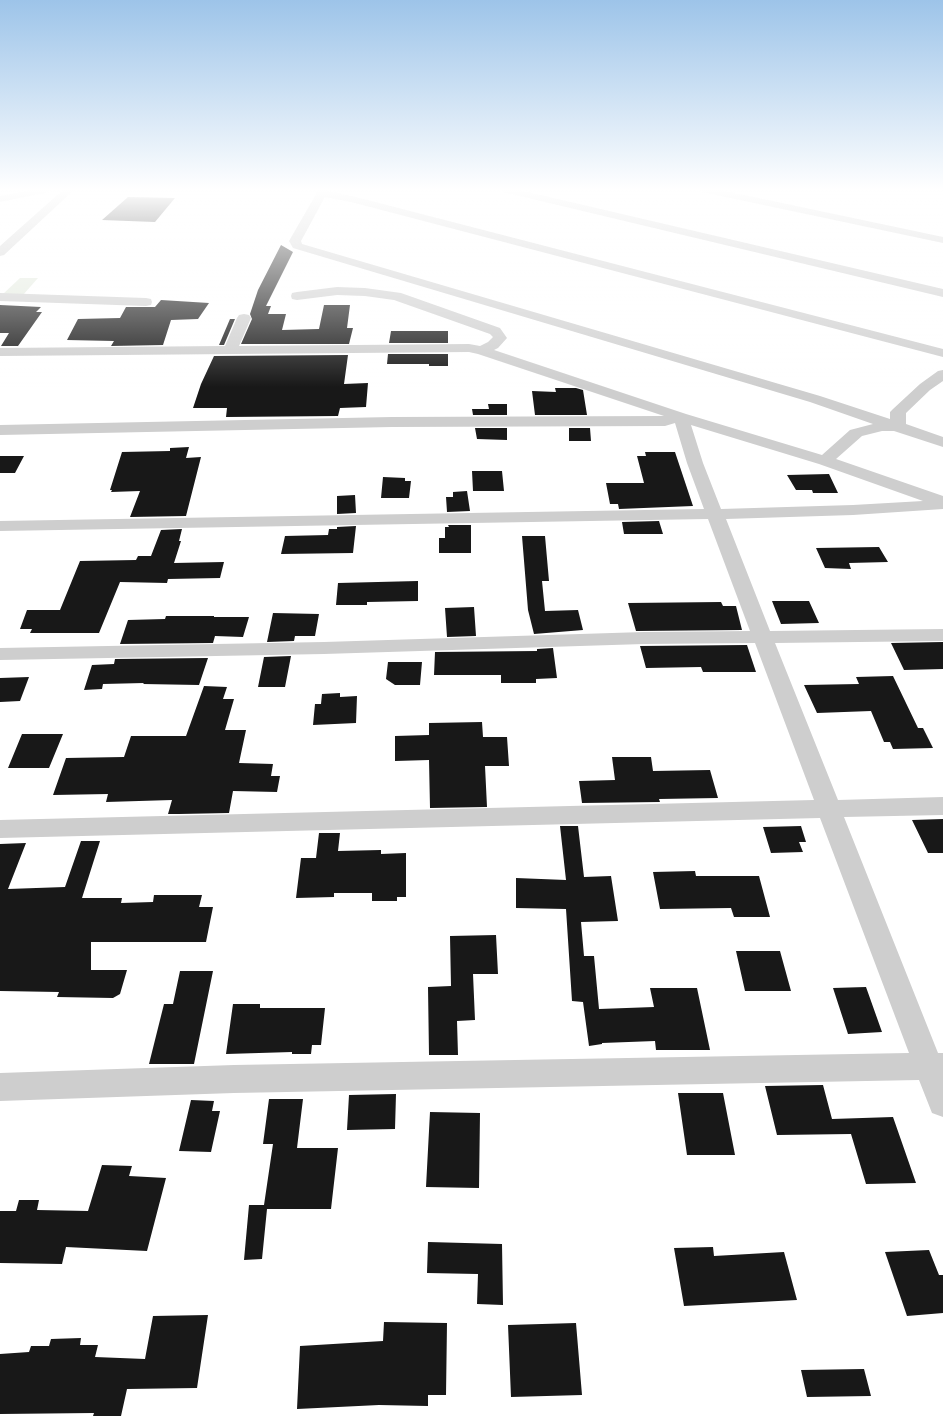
<!DOCTYPE html>
<html>
<head>
<meta charset="utf-8">
<style>
  body { margin:0 }
  canvas { display:block; background:#fff }
</style>
</head>
<body>
<canvas width="943" height="1419"></canvas>
<script>
const c = document.querySelector('canvas').getContext('2d');
c.lineJoin = 'round';
function fill(path, color) {
  c.fillStyle = color;
  c.fill(path, 'evenodd');
}
function poly(rows) {
  const path = new Path2D();
  for (const r of rows) {
    path.moveTo(r[0], r[1]);
    for (let i = 2; i < r.length; i += 2) path.lineTo(r[i], r[i + 1]);
  }
  return path;
}
const green = poly([
  [20,278,38,278,23,295,3,294]
]);
const building = poly([
  [128,197,175,198,155,222,102,220],
  [281,245,293,252,266,306,271,306,268,314,286,314,282,330,319,329,324,305,350,305,347,328,353,328,349,344,241,344,252,319,250,314,258,290],
  [161,300,209,303,198,319,171,320,163,345,111,346,114,341,67,340,78,319,120,318,126,307,155,307],
  [0,305,41,307,36,312,42,312,18,346,1,346,9,333,0,333],
  [230,319,235,319,224,345,219,345],
  [391,331,448,331,448,343,389,343],
  [388,354,448,354,448,366,429,366,429,364,387,364],
  [348,355,344,384,368,383,366,407,340,408,338,416,226,417,227,408,193,408,201,384,214,356],
  [555,388,576,388,583,390,587,415,535,415,532,391,556,392],
  [488,404,507,404,507,415,473,415,472,409,489,409],
  [475,428,507,428,507,440,477,439],
  [569,428,590,428,591,441,569,441],
  [189,447,186,458,201,457,186,516,130,517,140,491,111,492,112,490,110,490,122,452,170,451,170,448],
  [645,452,675,452,693,506,619,509,618,504,610,504,606,483,644,483,637,456,646,456],
  [0,456,24,456,15,473,0,473],
  [472,471,502,471,504,491,473,491],
  [829,474,838,493,813,493,812,490,796,490,787,475],
  [383,477,405,478,405,481,411,481,409,498,381,498],
  [467,491,470,511,447,512,446,497,453,497,453,492],
  [355,495,356,513,337,514,337,496],
  [659,521,663,534,624,534,622,522],
  [448,525,471,525,471,553,439,553,439,538,445,538,445,527,449,527],
  [356,526,353,553,281,554,285,536,328,535,329,529,337,529,337,527],
  [182,529,179,541,181,541,174,563,224,562,220,578,168,579,167,583,120,582,99,633,30,633,32,629,20,629,27,610,60,610,80,561,136,560,138,556,151,556,161,530],
  [522,536,545,536,549,581,542,581,545,611,578,610,583,630,534,634,528,610],
  [879,547,888,562,849,563,851,569,825,568,816,548],
  [418,581,418,601,367,602,367,605,336,605,338,583],
  [772,601,809,601,819,623,781,624],
  [721,602,723,606,736,606,742,630,636,631,628,603],
  [474,607,476,636,447,637,445,608],
  [273,613,319,614,315,636,295,636,294,641,267,642],
  [166,616,214,616,214,617,249,617,243,637,215,636,213,643,120,644,128,620,165,619],
  [943,642,943,669,904,670,891,643],
  [747,645,756,672,703,672,701,667,646,668,640,646],
  [553,648,557,678,536,679,536,683,501,683,501,675,434,675,435,652,537,651,537,649],
  [291,656,285,687,258,687,264,657],
  [208,658,199,685,143,684,144,683,103,684,102,689,84,690,92,665,114,664,115,659],
  [388,662,422,662,420,685,395,685,386,679],
  [893,676,918,728,923,728,933,748,893,749,890,742,884,742,871,711,817,713,804,685,859,684,856,677],
  [29,677,20,701,0,702,0,678],
  [204,686,227,687,223,699,234,699,225,730,246,730,239,763,273,764,271,776,280,776,277,792,233,791,229,813,179,814,168,814,172,800,106,802,108,794,53,795,66,758,124,757,131,736,186,736],
  [340,693,340,697,357,696,356,723,313,725,315,704,321,704,322,694],
  [482,722,483,737,507,737,509,766,485,766,487,807,430,808,429,760,395,761,395,736,429,735,429,723],
  [22,734,63,734,49,768,8,768],
  [612,757,651,757,653,771,710,770,718,798,659,799,660,802,582,803,579,781,615,780],
  [943,819,943,853,928,853,912,820],
  [560,826,578,826,584,877,611,876,618,921,581,922,584,956,594,956,599,1009,654,1007,650,988,697,988,710,1050,656,1050,655,1041,602,1043,602,1044,589,1046,583,1002,572,1001,566,909,516,908,516,878,566,880],
  [801,826,806,842,799,842,803,852,771,853,763,827],
  [319,833,340,833,338,851,381,850,381,854,406,853,406,897,397,897,397,901,372,901,372,893,334,893,334,897,296,898,301,858,316,858],
  [81,841,100,841,82,898,122,898,121,903,153,902,154,895,202,895,199,907,213,907,206,942,91,942,91,970,127,970,120,994,113,998,57,997,59,992,0,991,0,844,26,843,8,889,65,887],
  [695,871,696,876,759,876,770,917,734,917,731,908,660,909,653,872],
  [496,935,498,974,473,974,475,1020,457,1021,458,1055,429,1055,428,987,451,986,450,936],
  [736,951,780,951,791,991,745,991],
  [180,971,213,971,194,1064,149,1064,164,1004,173,1004],
  [866,987,882,1032,848,1034,833,988],
  [233,1004,260,1004,260,1008,325,1008,321,1045,312,1045,311,1054,292,1054,292,1052,226,1054],
  [823,1085,832,1119,893,1117,916,1183,866,1184,851,1134,777,1135,765,1086],
  [678,1093,723,1093,735,1155,687,1155],
  [396,1094,395,1129,347,1130,349,1095],
  [269,1099,303,1099,297,1148,338,1148,331,1209,267,1209,262,1259,244,1260,249,1205,264,1205,273,1144,263,1144],
  [191,1100,214,1101,212,1111,220,1111,211,1152,179,1151],
  [430,1112,480,1113,479,1188,426,1187],
  [102,1165,132,1166,129,1176,166,1178,147,1251,66,1247,62,1264,0,1263,0,1211,16,1211,19,1200,39,1200,37,1210,88,1211],
  [428,1242,502,1244,503,1305,477,1304,478,1274,427,1273],
  [713,1247,714,1256,784,1252,797,1300,684,1306,674,1248],
  [929,1250,939,1275,943,1275,943,1313,907,1316,885,1252],
  [208,1315,197,1388,127,1389,121,1416,93,1416,94,1413,0,1414,0,1354,29,1352,31,1346,49,1346,51,1339,81,1338,80,1345,98,1345,95,1357,145,1359,153,1316],
  [384,1322,447,1323,446,1395,428,1395,428,1406,379,1405,297,1409,300,1346,383,1341],
  [576,1323,582,1395,511,1397,508,1325],
  [864,1369,871,1396,807,1397,801,1370]
]);
const minor = poly([
  [35,189,54,189,49,192,0,202,0,196,35,189],
  [64,189,75,189,4,255,0,256,0,246,64,189],
  [319,189,329,189,328,191,356,197,943,349,943,357,351,202,325,197,301,241,302,244,820,396,890,419,890,412,893,409,920,384,938,371,943,370,943,381,930,390,906,413,906,424,943,437,943,447,894,431,882,431,862,436,836,459,943,496,943,509,853,515,726,519,770,631,943,629,943,641,775,643,838,800,943,797,943,815,844,817,938,1053,943,1053,943,1117,932,1113,919,1080,234,1093,0,1101,0,1073,234,1065,909,1053,820,818,0,838,0,820,814,800,755,643,644,644,324,654,0,660,0,648,324,642,644,632,750,631,708,519,0,531,0,521,704,509,687,463,675,423,665,426,392,427,0,435,0,425,392,417,664,416,478,354,469,352,0,356,0,348,225,346,237,318,239,315,244,314,249,315,251,318,239,346,469,344,480,346,488,342,493,337,490,334,394,300,365,296,337,295,297,300,292,299,291,296,292,293,297,292,337,287,365,288,401,293,500,328,507,338,498,348,494,350,686,414,822,455,850,430,873,424,810,402,293,248,289,241,319,189],
  [691,425,819,464,923,501,853,505,721,509,703,463,691,425],
  [498,189,515,189,943,289,943,297,503,192,498,189],
  [697,189,716,189,943,237,943,243,702,192,697,189],
  [0,293,146,298,151,299,152,302,151,305,146,306,0,301,0,293]
]);
fill(green, '#e2e9dd');
fill(building, '#181818');
fill(minor, '#cecece');
const sky = c.createLinearGradient(0, 0, 0, 387);
sky.addColorStop(0, '#9dc4e9');
sky.addColorStop(0.49, '#fff');
sky.addColorStop(1, '#ffffff00');
c.fillStyle = sky;
c.fillRect(0, 0, 943, 387);
</script>
</body>
</html>
